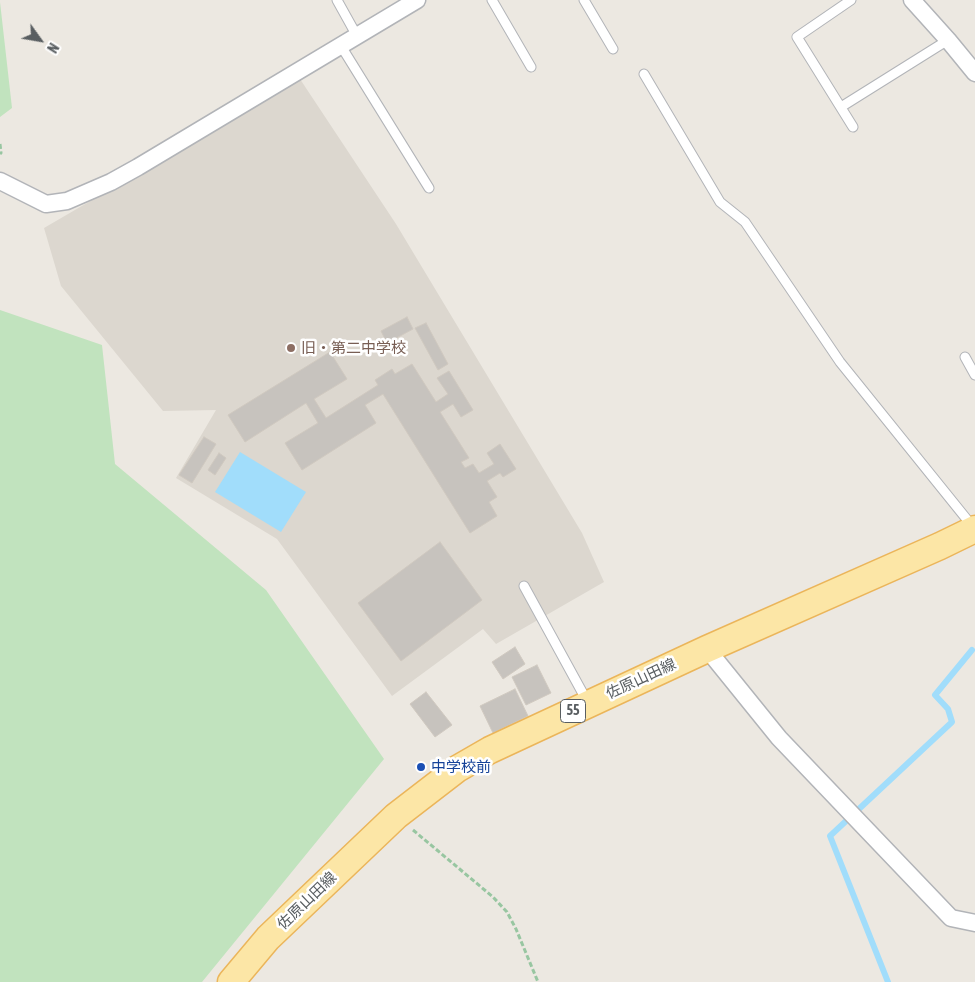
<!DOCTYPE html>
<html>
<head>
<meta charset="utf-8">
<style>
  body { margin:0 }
  #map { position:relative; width:975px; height:982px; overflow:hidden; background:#ece8e1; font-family:"Asap Condensed",sans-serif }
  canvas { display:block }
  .north { position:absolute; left:15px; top:15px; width:50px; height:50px; -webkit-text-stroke:4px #fff; paint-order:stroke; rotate:122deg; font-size:14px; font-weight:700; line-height:20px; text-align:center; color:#595e61 }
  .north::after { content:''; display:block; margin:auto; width:18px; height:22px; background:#595e61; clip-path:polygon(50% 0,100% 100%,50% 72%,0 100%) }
</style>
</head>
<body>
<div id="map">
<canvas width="975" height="982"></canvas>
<div class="north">N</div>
</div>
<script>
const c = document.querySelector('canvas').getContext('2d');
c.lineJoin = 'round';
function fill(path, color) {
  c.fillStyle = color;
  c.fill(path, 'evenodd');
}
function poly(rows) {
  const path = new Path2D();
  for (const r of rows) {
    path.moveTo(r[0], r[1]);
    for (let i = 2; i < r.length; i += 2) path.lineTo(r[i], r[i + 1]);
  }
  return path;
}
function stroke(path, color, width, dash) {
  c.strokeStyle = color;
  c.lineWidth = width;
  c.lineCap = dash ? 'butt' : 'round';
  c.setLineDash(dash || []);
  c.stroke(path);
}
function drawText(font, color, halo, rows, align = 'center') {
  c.font = font + ' "Asap Condensed","Noto Sans JP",sans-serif';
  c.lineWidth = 5;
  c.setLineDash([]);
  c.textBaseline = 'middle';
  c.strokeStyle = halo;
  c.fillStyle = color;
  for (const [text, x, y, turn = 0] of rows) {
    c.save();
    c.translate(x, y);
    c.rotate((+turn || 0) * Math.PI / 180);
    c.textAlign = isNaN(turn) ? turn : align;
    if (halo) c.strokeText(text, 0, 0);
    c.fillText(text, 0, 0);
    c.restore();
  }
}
const education = poly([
  [300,79,396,224,582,533,604,582,496,644,483,629,392,696,277,539,176,478,216,410,163,411,61,286,44,228]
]);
const green = poly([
  [0,2,12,108,0,117],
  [0,310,102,345,115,464,266,590,384,759,202,982,0,982]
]);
const water = poly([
  [240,452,306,492,281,532,215,492]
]);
const stream = poly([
  [888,982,830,836,952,722,948,709,935,695,972,650]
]);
const building = poly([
  [407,317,413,329,387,343,381,331,407,317],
  [426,323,448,364,438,370,415,328,426,323],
  [330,352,347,379,314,399,326,418,378,385,375,380,392,369,395,374,412,364,436,402,448,394,437,378,449,371,473,410,461,417,453,404,440,412,469,458,461,462,465,468,473,464,479,473,494,464,487,453,500,444,516,469,503,477,500,473,487,481,497,497,489,502,497,516,470,533,383,394,365,405,376,423,302,470,285,443,318,423,306,403,245,442,228,415,330,352],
  [204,437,216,444,192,483,179,475,204,437],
  [219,453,226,458,215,475,208,470,219,453],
  [440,542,482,600,401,661,358,603,440,542],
  [515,647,525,664,503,679,492,662,515,647],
  [537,665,551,693,526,705,512,677,537,665],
  [515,689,528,716,493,733,480,706,515,689],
  [426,692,452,725,435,737,410,704,426,692]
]);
const path = poly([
  [0,144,1,153,0,154],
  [413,830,493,897,507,912,516,929,538,982]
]);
const lane = poly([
  [337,0,357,36],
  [492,0,531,67],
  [584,0,613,49],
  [851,0,797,37,853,127],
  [341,46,429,188],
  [644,74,720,202,745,222,840,362,973,527],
  [841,107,948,40],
  [965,357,975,375],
  [524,586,587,701]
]);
const street = poly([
  [912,0,948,40,975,73],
  [0,181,46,204,67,201,111,182,138,167,417,0],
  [707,649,779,738,951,918,975,923]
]);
const primary = poly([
  [231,982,268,938,396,816,457,769,490,750,707,649,940,546,975,529]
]);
const markers = [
  [291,348,5,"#8d6e63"],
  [421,767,5,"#1a4fb4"]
];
const shields = [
  [573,711,25]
];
const shieldNames = [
  ["55",573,711]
];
const educationNames = [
  ["旧・第二中学校",301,348]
];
const streetNames = [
  ["佐原山田線",641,679,-25],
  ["佐原山田線",307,901,-44]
];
const transitNames = [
  ["中学校前",431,767]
];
fill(education, '#dcd7cf');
fill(green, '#c1e3be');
fill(water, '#a1ddfb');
stroke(stream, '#a1ddfb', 6);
fill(building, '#c7c3be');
stroke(building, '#d0c9c0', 1);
stroke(lane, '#b2b4b8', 11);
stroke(street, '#b2b4b8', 19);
stroke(primary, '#ebb55a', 29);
stroke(path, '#98c6a1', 3, [5, 2.5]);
stroke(lane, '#fff', 9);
stroke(street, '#fff', 16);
stroke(primary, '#fce6a6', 26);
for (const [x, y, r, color] of markers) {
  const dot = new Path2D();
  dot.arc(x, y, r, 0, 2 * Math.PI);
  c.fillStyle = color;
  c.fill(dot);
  stroke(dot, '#fff', 2);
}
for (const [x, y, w] of shields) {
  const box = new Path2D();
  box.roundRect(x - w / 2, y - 11.5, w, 23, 4);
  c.fillStyle = '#fff';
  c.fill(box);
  stroke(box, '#595e61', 1);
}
drawText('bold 14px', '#595e61', null, shieldNames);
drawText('15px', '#785e54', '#fff', educationNames, 'left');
drawText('15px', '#595e61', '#fff', streetNames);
drawText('15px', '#164399', '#fff', transitNames, 'left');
</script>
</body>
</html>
